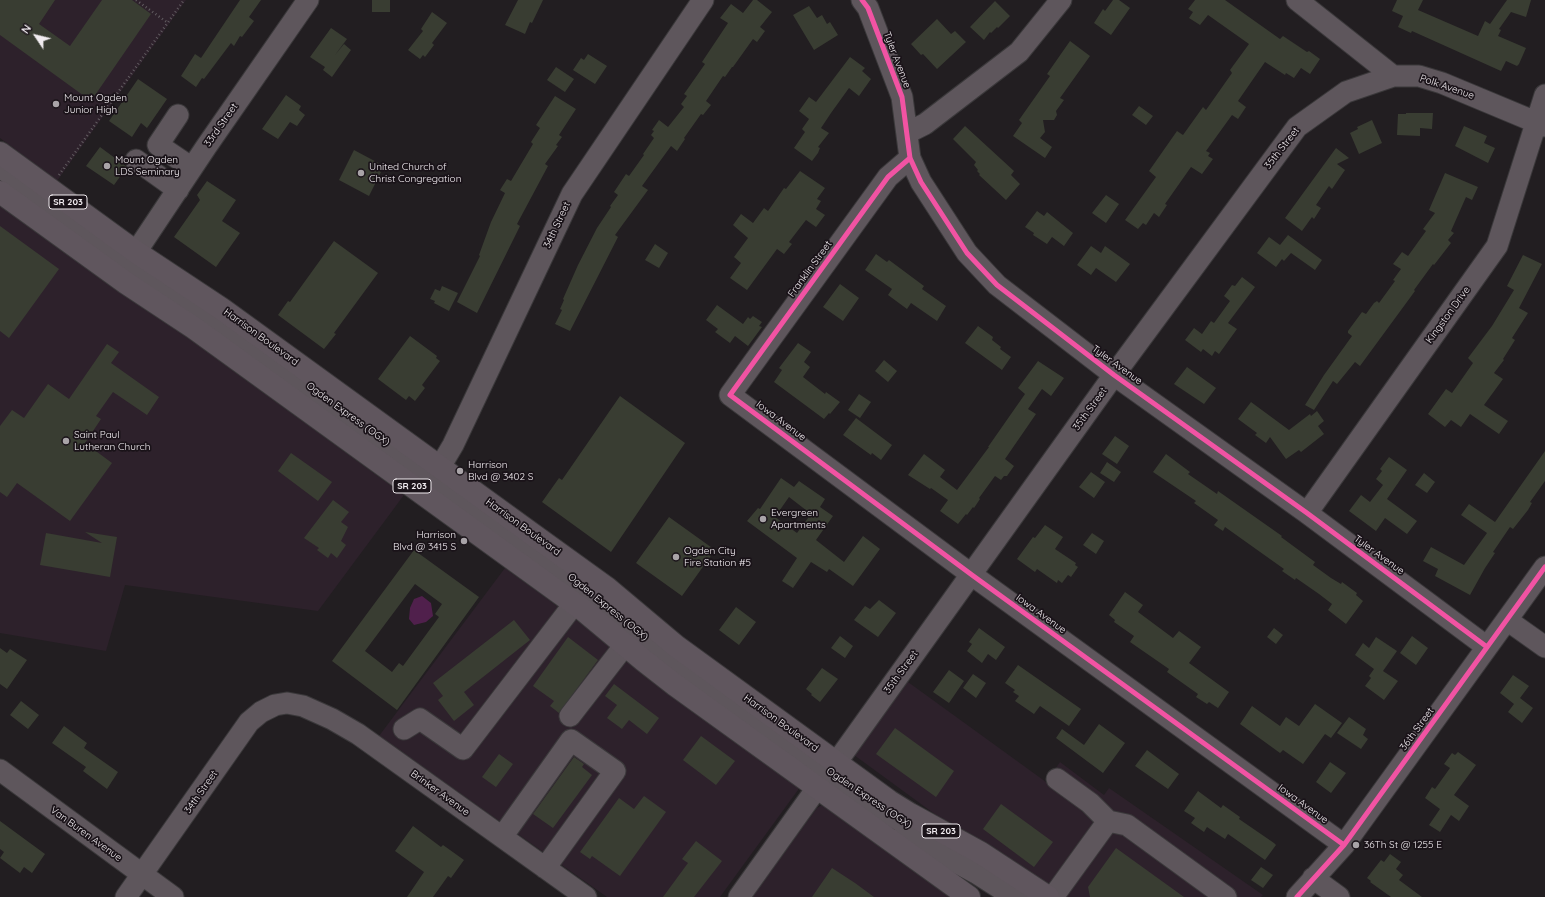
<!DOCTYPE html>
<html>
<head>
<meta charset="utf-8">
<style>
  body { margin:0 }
  #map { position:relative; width:1545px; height:897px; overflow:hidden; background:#221e21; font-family:Quicksand,sans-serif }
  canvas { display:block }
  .north { position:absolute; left:16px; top:16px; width:40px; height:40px; -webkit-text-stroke:3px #1a1319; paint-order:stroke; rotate:305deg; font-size:11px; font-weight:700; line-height:16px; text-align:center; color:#f1ecf0 }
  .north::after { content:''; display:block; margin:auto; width:14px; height:18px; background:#f1ecf0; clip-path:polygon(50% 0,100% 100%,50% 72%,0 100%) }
</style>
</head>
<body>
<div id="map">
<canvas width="1545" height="897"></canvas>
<div class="north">N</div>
</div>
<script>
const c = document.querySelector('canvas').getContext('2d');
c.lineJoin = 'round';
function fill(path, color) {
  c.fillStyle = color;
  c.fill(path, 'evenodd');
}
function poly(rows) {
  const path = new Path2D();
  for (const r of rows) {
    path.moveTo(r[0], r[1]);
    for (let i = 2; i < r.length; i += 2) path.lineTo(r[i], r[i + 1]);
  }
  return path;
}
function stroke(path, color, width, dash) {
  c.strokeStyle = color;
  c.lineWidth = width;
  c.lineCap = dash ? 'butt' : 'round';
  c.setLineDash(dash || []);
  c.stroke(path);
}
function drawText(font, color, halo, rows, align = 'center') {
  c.font = font + ' Quicksand,sans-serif';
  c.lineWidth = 3.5;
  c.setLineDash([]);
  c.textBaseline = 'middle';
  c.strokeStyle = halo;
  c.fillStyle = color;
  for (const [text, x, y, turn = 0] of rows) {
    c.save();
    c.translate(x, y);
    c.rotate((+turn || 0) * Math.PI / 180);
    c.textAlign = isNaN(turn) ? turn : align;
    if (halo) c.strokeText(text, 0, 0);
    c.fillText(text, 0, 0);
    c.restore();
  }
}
const built = poly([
  [0,0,186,0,57,181,0,138],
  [0,201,404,495,318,611,125,585,106,651,0,633],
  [505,568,797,780,799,788,798,790,720,897,607,897,379,736],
  [908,682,1046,782,1060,762,1104,795,1109,788,1263,895,1261,897,1048,897,854,755],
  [822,805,956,897,752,897,817,808]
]);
const water = poly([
  [422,596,431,603,433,616,426,622,414,625,409,619,410,608,414,599]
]);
const building = poly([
  [0,0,55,0,39,24,70,46,102,0,132,0,151,14,91,101,0,35],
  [240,0,261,0,249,17,254,21,242,37,240,36,234,46,231,43,204,79,202,78,196,87,181,76,195,54,201,58],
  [372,0,390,0,390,12,372,12],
  [518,0,543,0,532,23,530,22,525,34,505,25],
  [753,0,757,0,772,12,760,27,765,31,757,42,753,39,733,67,732,67,725,77,723,76,706,101,711,105,703,115,701,114,684,138,685,139,677,151,671,146,642,186,648,190,615,235,618,237,570,331,555,324,562,310,560,309,564,300,563,299,578,265,597,228,611,207,610,206,618,195,614,192,626,174,629,176,644,155,643,154,654,138,651,135,654,131,652,130,659,120,668,127,684,107,681,104,687,96,684,94,705,64,702,62,728,23,720,18,731,4,743,13],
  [1113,0,1119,0,1130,8,1111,35,1094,23,1103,9,1105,11],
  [1195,0,1225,0,1280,39,1283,36,1307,52,1309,51,1320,59,1310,74,1301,68,1294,78,1286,73,1285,75,1265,62,1238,101,1246,107,1238,119,1232,115,1206,151,1210,153,1208,156,1213,159,1202,174,1191,167,1165,204,1167,205,1159,217,1154,213,1146,225,1143,223,1138,229,1125,220,1156,177,1149,171,1177,131,1183,135,1203,107,1206,110,1232,73,1230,70,1249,44,1208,15,1200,25,1189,18,1193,12,1188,9],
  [1397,0,1423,0,1418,10,1478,36,1485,21,1490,24,1507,0,1531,0,1526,17,1511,12,1499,29,1501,30,1498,36,1526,48,1519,64,1517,66,1506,61,1501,71,1412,31,1411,33,1398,27,1403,16,1392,11],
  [995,1,1010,16,998,28,997,27,991,33,990,32,984,40,970,27],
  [809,6,817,18,822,15,827,24,830,22,838,35,814,50,793,15],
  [432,12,447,23,432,43,434,45,425,57,423,55,420,59,408,50,423,31,421,29],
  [937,19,951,34,955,31,966,42,937,69,923,54,921,55,911,44],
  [331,28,347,39,335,55,344,44,351,50,332,77,323,70,325,67,310,57],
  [1070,41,1090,56,1060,98,1064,100,1056,111,1057,115,1054,120,1043,120,1045,132,1040,138,1052,147,1045,158,1013,136,1022,123,1019,120,1050,76,1047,74],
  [588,54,607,66,595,84,573,70,581,58,584,60],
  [850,57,865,68,862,71,871,79,859,96,849,88,831,113,821,128,829,133,818,147,820,148,818,153,812,161,794,148,805,132,802,129,809,119,799,111,809,97,816,102],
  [556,67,574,79,565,92,547,80],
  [138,79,167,99,147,128,141,123,132,137,109,121],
  [286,95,301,106,299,110,305,115,297,126,290,122,278,139,262,129],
  [555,96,576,109,559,135,562,137,556,145,558,146,545,164,548,166,517,224,520,226,477,313,457,302,480,256,479,255,491,222,505,193,500,190,507,179,511,181,533,144,531,142,540,128,536,125],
  [1139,106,1153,116,1146,125,1132,115],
  [1406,113,1433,113,1432,129,1420,128,1420,136,1397,135,1398,114,1406,114],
  [1372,120,1382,143,1359,154,1350,133,1358,129,1357,127],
  [965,126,1014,171,1011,175,1020,184,1006,200,979,175,980,174,977,171,978,170,974,165,976,162,953,139],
  [1464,126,1487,136,1484,143,1495,148,1488,163,1455,146],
  [100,147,127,167,114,185,86,166],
  [1336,148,1349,158,1337,164,1345,170,1332,189,1329,186,1316,205,1321,208,1314,219,1312,217,1302,231,1285,218],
  [354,150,384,166,369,196,339,180],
  [800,171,825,188,817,199,821,201,816,209,825,215,816,227,806,220,789,242,792,244,784,254,777,249,747,290,730,278,741,263,734,257,748,238,733,225,741,214,753,223,764,208,768,211,784,188,786,189],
  [1445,173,1478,187,1472,200,1466,197,1451,231,1454,233,1448,240,1451,243,1434,265,1433,264,1414,290,1415,291,1360,366,1355,362,1337,384,1333,381,1314,410,1305,405,1324,375,1352,336,1348,333,1348,331,1362,312,1366,314,1374,303,1377,301,1379,303,1395,281,1393,280,1401,269,1393,264,1402,252,1408,256,1426,231,1423,229,1435,213,1429,210],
  [207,181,236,200,222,221,240,233,216,267,174,237,200,200,197,195],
  [1106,195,1119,204,1106,223,1092,213],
  [1037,211,1044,216,1047,212,1073,233,1064,246,1052,237,1047,244,1033,235,1034,233,1025,227],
  [0,226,59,269,9,338,0,331],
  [1288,235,1322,260,1315,270,1291,253,1284,261,1282,259,1276,267,1257,253,1269,237,1280,245],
  [334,241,378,273,334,333,336,334,324,349,278,315,288,301,290,302],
  [655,244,668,253,659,268,645,260],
  [1091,246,1101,253,1105,246,1130,264,1116,282,1096,268,1091,275,1077,265],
  [876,254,887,262,889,260,924,286,922,289,946,306,937,321,911,303,907,309,888,295,892,289,865,270],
  [1523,255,1542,264,1519,308,1528,313,1512,338,1515,340,1503,359,1504,360,1494,373,1503,379,1484,405,1508,421,1499,434,1470,414,1461,427,1451,420,1445,427,1428,414,1446,389,1452,393,1473,363,1468,358,1492,326,1514,290,1507,286],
  [1242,277,1255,287,1228,323,1237,329,1219,354,1215,351,1212,356,1203,349,1201,352,1185,340,1194,328,1202,334,1211,321,1214,323,1230,301,1224,296,1232,285,1235,286],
  [840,284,859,298,843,321,823,307],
  [442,286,458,293,449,311,434,303,435,301,430,299,435,289,440,291],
  [717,305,743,324,748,317,750,319,753,316,762,322,759,326,762,327,748,346,735,336,730,343,715,332,718,329,706,320],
  [978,326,993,337,992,340,1001,347,1000,349,1011,357,1002,370,965,343],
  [410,336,437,356,436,358,440,361,422,385,425,388,415,401,409,396,406,400,378,379],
  [798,343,811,352,804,362,810,367,803,377,825,394,826,392,840,402,830,414,829,413,824,419,774,382,782,370,779,368],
  [107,344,119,352,111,363,159,397,147,415,113,392,96,416,101,419,85,443,112,463,70,521,17,483,7,497,0,492,0,426,12,410,24,418,48,384,69,399],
  [884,360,897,371,888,382,875,371],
  [1038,361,1064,378,1051,396,1042,389,1028,409,1036,414,1005,459,1014,466,1007,476,1004,476,1001,480,995,476,979,498,980,499,974,508,973,507,967,515,966,514,958,524,940,511,948,500,931,488,930,489,908,475,924,454,945,470,940,477,957,490,989,447,988,447,1025,394,1018,388],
  [1187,367,1216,388,1204,404,1174,384],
  [859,394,871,402,860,418,848,410],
  [620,396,685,443,611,552,542,502,559,478,562,480],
  [1251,402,1289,430,1310,414,1311,416,1317,411,1324,421,1318,426,1324,434,1301,452,1299,450,1286,459,1270,437,1266,443,1255,435,1257,433,1238,419],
  [856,418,892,445,881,460,872,453,871,455,843,435],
  [1115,436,1129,446,1117,464,1102,454],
  [1545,451,1545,481,1530,502,1532,503,1528,510,1513,529,1510,527,1493,552,1495,553,1485,568,1470,595,1435,576,1438,569,1423,561,1431,547,1464,565,1487,533,1461,515,1469,504,1495,522],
  [291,453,332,482,318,501,278,471],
  [1166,454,1190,472,1188,474,1217,494,1218,491,1282,536,1281,537,1315,562,1313,565,1331,578,1341,584,1342,582,1357,593,1356,595,1363,601,1346,624,1328,610,1332,604,1319,594,1296,578,1295,580,1282,571,1284,569,1225,527,1223,531,1214,525,1218,520,1194,503,1196,501,1153,472],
  [1389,457,1407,470,1387,499,1417,521,1407,534,1385,518,1376,531,1349,511,1361,495,1370,502,1383,485,1376,479,1382,471,1380,469],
  [1107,462,1121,472,1114,482,1100,473],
  [1091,472,1105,482,1094,498,1079,487],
  [1424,473,1435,482,1427,493,1415,485],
  [781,478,794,487,799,481,825,499,820,507,833,516,816,540,844,562,863,536,880,549,853,586,829,569,827,572,811,562,793,588,782,581,797,558,747,521,758,508,760,509],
  [789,497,811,514,797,533,775,517],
  [333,500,349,512,341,522,348,527,341,541,346,545,337,558,331,553,328,558,317,550,319,548,304,538],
  [669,517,715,550,682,596,636,563],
  [1045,525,1063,537,1055,549,1076,563,1075,565,1078,567,1071,577,1068,575,1062,583,1058,580,1057,583,1037,569,1035,572,1017,559,1033,537,1035,538],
  [85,532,117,537,110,577,40,565,46,533,102,543],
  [1092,533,1104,541,1096,554,1083,545],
  [414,550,479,597,397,710,332,661],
  [415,584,442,604,435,614,439,617,403,666,399,663,392,672,365,651],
  [1125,592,1143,605,1138,612,1173,638,1179,631,1201,647,1189,663,1229,692,1218,708,1209,702,1207,704,1196,697,1198,694,1167,672,1169,669,1130,642,1134,636,1114,622,1115,620,1109,615],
  [879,600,896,613,878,637,854,620,865,606,870,609],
  [736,607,756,622,739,645,719,630],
  [514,620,530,640,464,692,474,705,454,721,438,700,443,696,433,683],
  [979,628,1005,647,996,660,988,654,982,663,967,651,972,644,969,642],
  [1274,628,1283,635,1276,644,1267,637],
  [840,636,853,646,845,658,831,648],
  [1412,636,1428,648,1416,665,1400,653],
  [568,637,598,660,559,713,550,706,554,701,533,686],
  [1376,637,1397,651,1383,671,1398,681,1384,700,1365,686,1371,678,1369,676,1374,669,1355,655,1363,643,1369,648],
  [0,648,7,653,10,649,27,660,7,689,0,684],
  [1018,665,1081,709,1069,726,1040,706,1034,714,1015,701,1019,696,1013,692,1015,690,1005,683],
  [822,668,838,679,820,702,811,695,812,694,806,689],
  [949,670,964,681,949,703,933,692],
  [973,674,986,683,976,698,963,688],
  [1513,675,1529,686,1520,698,1533,708,1522,723,1508,712,1514,704,1500,693],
  [614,684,659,718,647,734,629,720,622,729,607,718,617,705,605,696],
  [21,701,39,715,28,729,10,715],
  [1315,704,1342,723,1331,738,1325,734,1303,764,1283,750,1280,753,1240,724,1252,706,1280,726,1286,717,1299,726],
  [1349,717,1366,729,1363,735,1368,739,1361,749,1337,733],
  [1099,724,1125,743,1103,773,1056,738,1062,729,1084,745],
  [64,726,87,743,84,748,118,772,107,789,83,771,86,767,52,743],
  [895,728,954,771,936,797,876,754],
  [701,736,735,761,716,785,683,760],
  [1147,750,1179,774,1168,789,1135,766],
  [1458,752,1476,765,1454,795,1469,806,1459,821,1451,815,1440,832,1429,825,1440,809,1425,798,1432,787,1435,789,1450,768,1444,764,1452,753,1455,755],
  [499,754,513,764,496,787,482,777],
  [574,757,584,764,582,767,592,775,553,828,533,814],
  [1330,762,1346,773,1331,793,1316,782],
  [1198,791,1221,808,1223,805,1240,817,1239,819,1274,843,1276,845,1265,860,1228,834,1225,839,1207,827,1204,832,1191,823,1195,818,1184,811],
  [644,796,666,812,620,876,592,856,590,859,580,852,619,798,634,809],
  [1001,804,1053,842,1034,867,983,829],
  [0,821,45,854,32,873,24,867,20,873,0,858,4,852,0,849],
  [413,826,441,847,443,845,464,860,451,878,448,876,433,897,407,897,424,872,395,851],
  [696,841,722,861,694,897,663,897,688,863,682,859],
  [1116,848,1184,897,1090,897,1088,887],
  [1390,854,1401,862,1396,869,1403,875,1399,880,1422,897,1391,897,1370,882,1371,881,1367,878,1381,860,1384,862],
  [1261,867,1273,875,1263,888,1251,880],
  [832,868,855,883,874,897,812,897]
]);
const path = poly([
  [136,0,168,23],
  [59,175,184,0]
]);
const minor = poly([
  [862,0,868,8,902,97,910,158,921,182,967,253,997,285,1114,375,1307,513,1487,647],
  [1297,0,1393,76,1419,76,1442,83,1545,126],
  [178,115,158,145,192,168],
  [907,133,925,124,1019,52,1061,0],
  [910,158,888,177,730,395,972,575,1344,845],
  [136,160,178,190],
  [0,167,154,279,209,314,573,578,599,597,674,660,864,797,897,819,925,834],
  [136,252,206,147,308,0],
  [440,467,453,445,572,194,703,0],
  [1307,513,1497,246,1545,95],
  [1507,620,1545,647],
  [570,716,625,645],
  [404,729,420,719,463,749,574,604],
  [836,763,1114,375,1297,127,1346,92,1393,76],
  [0,770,173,897],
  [1057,779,1090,803,1108,821,1127,825,1226,897],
  [904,834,976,873,1006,892],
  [502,837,571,740,615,771,545,868],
  [997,876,1028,897],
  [1313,878,1339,897],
  [126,897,249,722,261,712,275,705,287,703,303,706,332,719,358,734,586,897],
  [739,897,817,788],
  [1053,897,1108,821],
  [1297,897,1344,845,1545,567]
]);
const major = poly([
  [0,153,136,252,222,309,528,531,607,588,676,646,889,801,910,814,981,853,1048,897],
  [0,192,126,283,194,328,583,610,643,660,675,685,969,897]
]);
const cycleway = poly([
  [862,0,868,8,902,97,910,158,921,182,967,253,997,285,1114,375,1307,513,1487,647],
  [910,158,888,177,730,395,972,575,1344,845],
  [1297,897,1344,845,1545,567]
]);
const markers = [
  [56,104,4,"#a9a4a8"],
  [107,166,4,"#a9a4a8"],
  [361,173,4,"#a9a4a8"],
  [66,441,4,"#a9a4a8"],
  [460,471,4,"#a9a4a8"],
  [763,519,4,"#a9a4a8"],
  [464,541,4,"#a9a4a8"],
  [676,557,4,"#a9a4a8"],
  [1356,845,4,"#a9a4a8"]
];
const shields = [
  [68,202,38],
  [412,486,38],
  [941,831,38]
];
const shieldNames = [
  ["SR 203",68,202],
  ["SR 203",412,486],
  ["SR 203",941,831]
];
const streetNames = [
  ["Tyler Avenue",897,60,69],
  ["Polk Avenue",1447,87,19],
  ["33rd Street",221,125,-55],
  ["35th Street",1282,148,-52],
  ["34th Street",557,225,-65],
  ["Franklin Street",810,269,-54],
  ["Kingston Drive",1448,315,-54],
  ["Harrison Boulevard",261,337,36],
  ["Tyler Avenue",1117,365,36],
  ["35th Street",1090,409,-54],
  ["Ogden Express (OGX)",348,414,36],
  ["Iowa Avenue",781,421,37],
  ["Harrison Boulevard",523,527,36],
  ["Tyler Avenue",1379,555,36],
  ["Ogden Express (OGX)",608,607,39],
  ["Iowa Avenue",1041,614,36],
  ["35th Street",901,672,-54],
  ["Harrison Boulevard",781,723,36],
  ["36th Street",1417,729,-54],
  ["34th Street",201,792,-55],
  ["Brinker Avenue",440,793,36],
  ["Ogden Express (OGX)",869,798,34],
  ["Iowa Avenue",1303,804,36],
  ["Van Buren Avenue",86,834,36]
];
const poiNames = [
  ["Mount Ogden",64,98],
  ["Junior High",64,110],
  ["Mount Ogden",115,160],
  ["LDS Seminary",115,172],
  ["United Church of",369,167],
  ["Christ Congregation",369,179],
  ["Saint Paul",74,435],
  ["Lutheran Church",74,447],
  ["Harrison",468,465],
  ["Blvd @ 3402 S",468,477],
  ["Evergreen",771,513],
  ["Apartments",771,525],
  ["Harrison",456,535,"right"],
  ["Blvd @ 3415 S",456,547,"right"],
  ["Ogden City",684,551],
  ["Fire Station #5",684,563],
  ["36Th St @ 1255 E",1364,845]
];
fill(built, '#2d212b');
fill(water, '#50204c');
fill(building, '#393d32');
stroke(minor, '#3a383a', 23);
stroke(major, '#3a383a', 24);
stroke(path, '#635e62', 2.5, [1, 3]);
stroke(minor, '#5e565c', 21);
stroke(major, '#60565e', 22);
stroke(cycleway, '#f153a3', 5);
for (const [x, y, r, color] of markers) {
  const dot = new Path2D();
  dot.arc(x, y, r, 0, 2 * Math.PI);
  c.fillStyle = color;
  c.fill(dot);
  stroke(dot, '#1a1319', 1.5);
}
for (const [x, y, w] of shields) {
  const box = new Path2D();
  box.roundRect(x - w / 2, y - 7, w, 14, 3);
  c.fillStyle = '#1a1319';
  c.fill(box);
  stroke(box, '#f1ecf0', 1);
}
drawText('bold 9px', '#f1ecf0', null, shieldNames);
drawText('10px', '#f1ecf0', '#1a1319', streetNames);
drawText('10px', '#f1ecf0', '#1a1319', poiNames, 'left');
</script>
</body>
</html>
